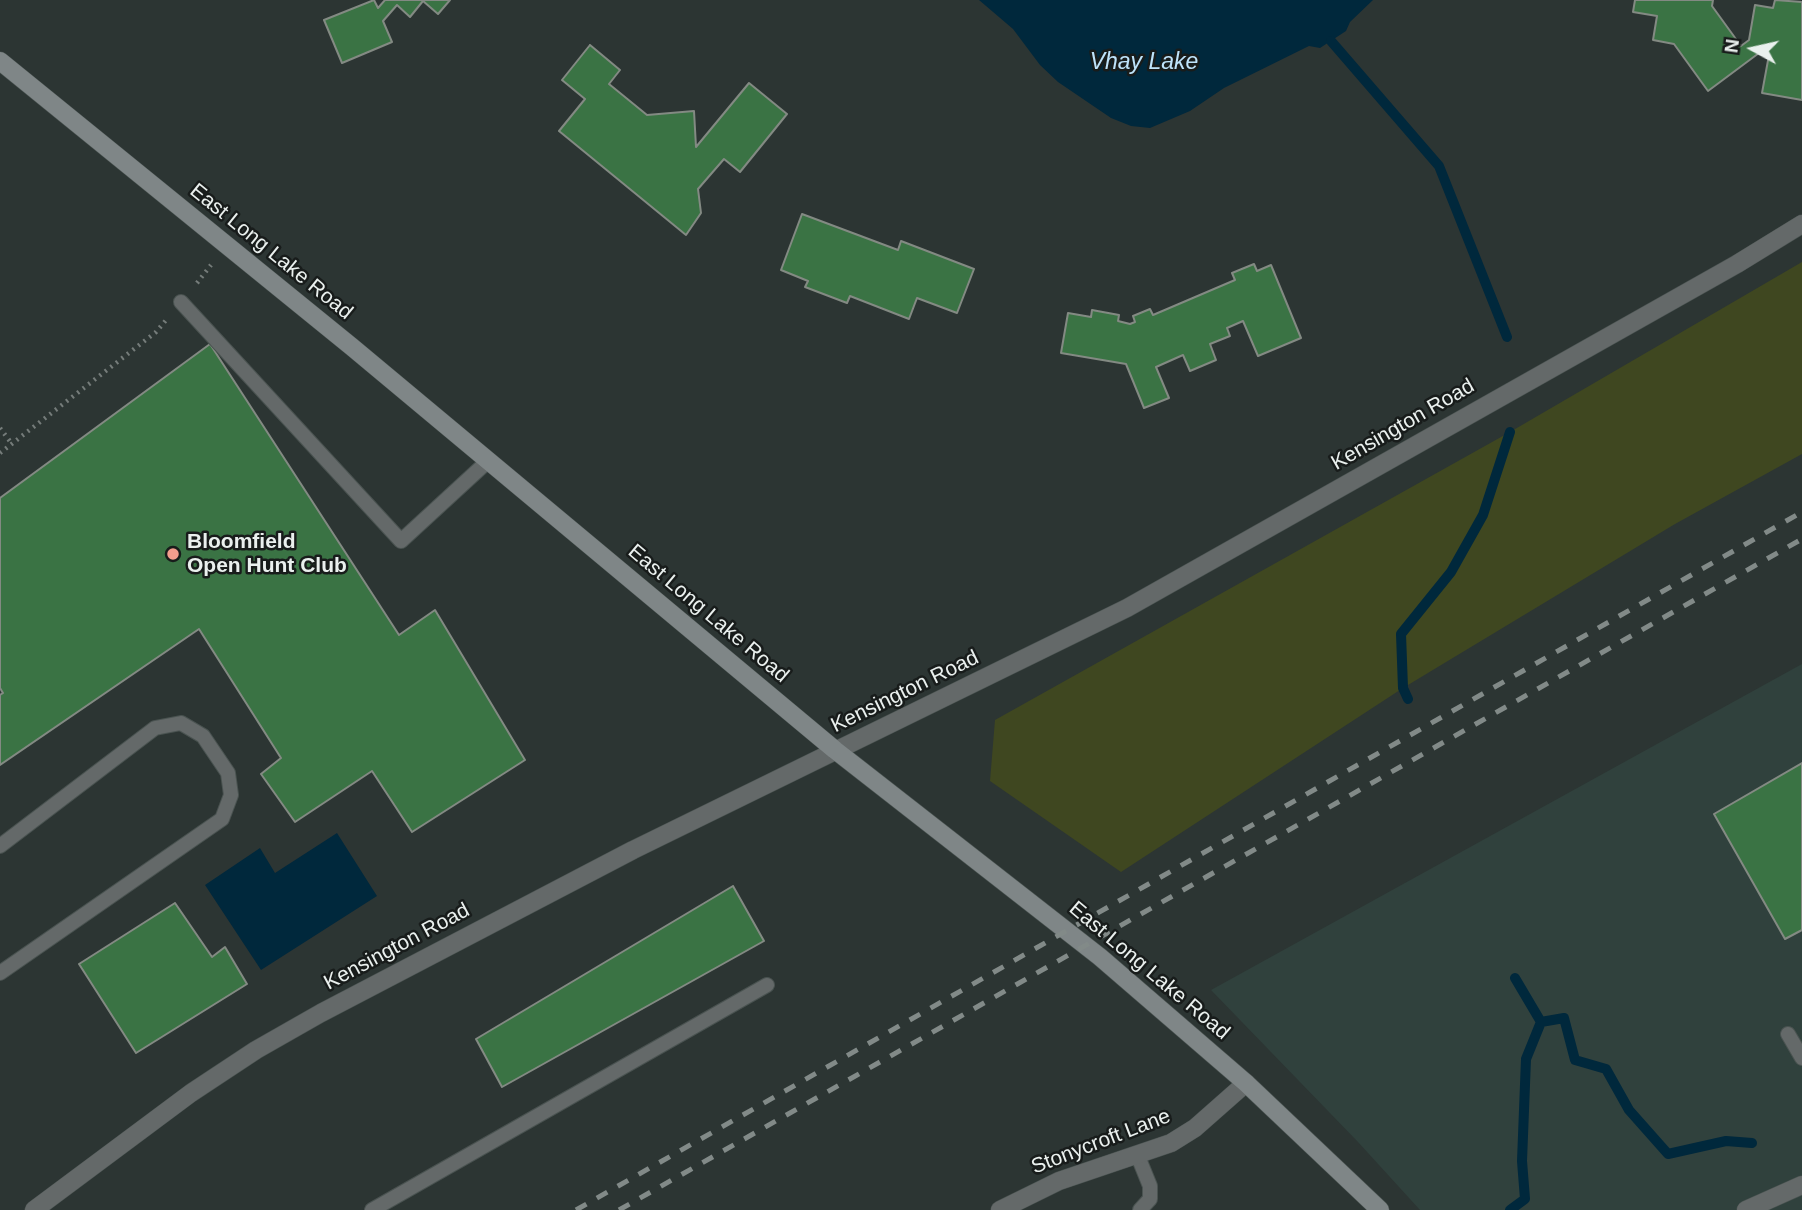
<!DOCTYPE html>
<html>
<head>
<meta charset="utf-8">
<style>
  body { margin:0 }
  #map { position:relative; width:1802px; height:1210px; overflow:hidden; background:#2c3533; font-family:Helvetica,sans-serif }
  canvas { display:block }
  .north { position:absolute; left:1718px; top:14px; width:70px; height:70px; -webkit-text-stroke:5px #181c1b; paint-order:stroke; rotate:278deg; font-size:19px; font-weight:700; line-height:28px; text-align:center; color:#eaf0ee }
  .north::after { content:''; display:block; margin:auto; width:24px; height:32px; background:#eaf0ee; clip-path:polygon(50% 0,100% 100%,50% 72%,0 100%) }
</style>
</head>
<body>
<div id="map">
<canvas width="1802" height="1210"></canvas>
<div class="north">N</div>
</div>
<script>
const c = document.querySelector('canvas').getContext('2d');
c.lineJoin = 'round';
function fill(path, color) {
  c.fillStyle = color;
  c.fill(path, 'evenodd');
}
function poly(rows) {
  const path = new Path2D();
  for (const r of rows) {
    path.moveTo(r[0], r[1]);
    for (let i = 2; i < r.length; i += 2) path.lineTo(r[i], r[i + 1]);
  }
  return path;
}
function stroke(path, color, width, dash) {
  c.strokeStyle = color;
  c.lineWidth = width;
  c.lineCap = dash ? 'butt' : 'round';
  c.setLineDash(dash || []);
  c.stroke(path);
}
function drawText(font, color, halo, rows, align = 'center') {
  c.font = font + ' Helvetica,sans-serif';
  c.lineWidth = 5;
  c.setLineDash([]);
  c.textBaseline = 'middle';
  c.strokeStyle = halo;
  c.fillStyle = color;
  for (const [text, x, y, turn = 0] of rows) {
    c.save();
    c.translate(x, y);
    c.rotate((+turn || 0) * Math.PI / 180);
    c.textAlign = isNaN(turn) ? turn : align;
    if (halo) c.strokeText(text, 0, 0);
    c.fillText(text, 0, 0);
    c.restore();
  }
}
const built = poly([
  [1802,664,1802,1210,1420,1210,1358,1142,1211,990]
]);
const green = poly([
  [1802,262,1802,454,1675,524,1403,688,1121,872,990,781,995,720,1510,432]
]);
const water = poly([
  [979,0,1373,0,1350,22,1346,31,1320,48,1309,46,1224,88,1190,111,1150,128,1131,126,1111,118,1058,82,1040,65,1013,29],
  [337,833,377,896,261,970,205,885,260,848,275,873]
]);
const stream = poly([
  [1331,41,1439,166,1507,337],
  [1408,699,1403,688,1401,634,1451,572,1483,515,1510,432],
  [1515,978,1541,1022],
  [1510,1210,1525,1199,1522,1161,1526,1059,1541,1022,1564,1018,1575,1060,1606,1069,1629,1110,1668,1154,1726,1141,1752,1143]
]);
const building = poly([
  [374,0,378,8,385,0,450,0,438,14,423,1,410,17,397,5,383,21,392,42,342,63,324,20,374,0],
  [1635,0,1713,0,1712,6,1741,46,1749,40,1755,5,1773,8,1775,0,1802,2,1802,100,1762,93,1769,55,1759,53,1708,91,1674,44,1653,40,1657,16,1633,12,1635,0],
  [590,45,620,70,609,84,647,115,694,111,696,147,749,83,787,114,740,172,724,159,698,189,701,213,686,235,559,131,585,99,562,80,590,45],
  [802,214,898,250,901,241,974,269,957,313,917,298,909,319,850,296,847,303,805,287,808,281,781,270,802,214],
  [1254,264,1257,271,1271,265,1301,338,1258,356,1243,321,1227,328,1230,336,1210,344,1216,360,1190,371,1183,355,1156,367,1169,398,1144,408,1126,364,1061,353,1068,313,1091,317,1092,310,1119,315,1118,321,1130,324,1135,322,1133,316,1150,309,1153,315,1235,280,1232,273,1254,264],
  [210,344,399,635,435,610,525,760,412,832,372,771,295,822,261,774,281,758,199,629,0,765,0,695,3,693,0,688,0,498,210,344],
  [1802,763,1802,930,1785,939,1714,814,1802,763],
  [733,886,764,941,502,1087,476,1039,733,886],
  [175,903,212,957,225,947,247,984,136,1053,79,964,175,903]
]);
const path = poly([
  [197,283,211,265],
  [0,428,12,444],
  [0,453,156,332,167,319]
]);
const service = poly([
  [181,302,401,541,488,461],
  [0,846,155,728,181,723,203,736,228,773,231,795,222,819,0,973],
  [1788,1034,1802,1058],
  [1137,1154,1150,1186,1150,1199,1140,1210],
  [372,1210,767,985]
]);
const minor = poly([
  [1000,1210,1059,1181,1171,1143,1195,1128,1246,1083],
  [1746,1210,1802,1185]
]);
const tertiary = poly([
  [34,1210,191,1093,256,1050,321,1013,633,850,1127,608,1737,264,1802,224]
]);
const secondary = poly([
  [0,61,352,347,835,750,1100,957,1246,1083,1380,1210]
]);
const rail = poly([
  [576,1210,1802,512],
  [619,1210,1802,539]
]);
const markers = [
  [173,554,7,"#f49d8d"]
];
const streetNames = [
  ["East Long Lake Road",271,252,39],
  ["Kensington Road",1403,425,-30],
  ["East Long Lake Road",708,614,40],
  ["Kensington Road",905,692,-26],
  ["Kensington Road",397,947,-28],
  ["East Long Lake Road",1149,971,40],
  ["Stonycroft Lane",1101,1142,-21]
];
const poiNames = [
  ["Bloomfield",187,542],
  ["Open Hunt Club",187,566]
];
const waterNames = [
  ["Vhay Lake",1144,63]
];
fill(built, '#30413d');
fill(green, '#3f4720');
fill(water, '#00283c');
stroke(stream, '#00283c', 10);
fill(building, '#3a7344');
stroke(building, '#838a83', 2);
stroke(service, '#4a5351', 16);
stroke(minor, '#4a5351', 19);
stroke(tertiary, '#4a5351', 19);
stroke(secondary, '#4a5351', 19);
stroke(path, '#757c7a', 4.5, [2, 5]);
stroke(service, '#646969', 14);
stroke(minor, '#646969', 18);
stroke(tertiary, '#646969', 18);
stroke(secondary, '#7f8687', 18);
stroke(rail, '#828a88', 5, [12, 12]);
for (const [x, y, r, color] of markers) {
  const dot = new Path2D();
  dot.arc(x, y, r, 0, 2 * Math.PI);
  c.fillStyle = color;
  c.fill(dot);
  stroke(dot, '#181c1b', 2.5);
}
drawText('21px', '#eaf0ee', '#181c1b', streetNames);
drawText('bold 21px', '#eaf0ee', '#181c1b', poiNames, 'left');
drawText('italic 23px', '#bee3fa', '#181c1b', waterNames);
</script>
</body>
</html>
